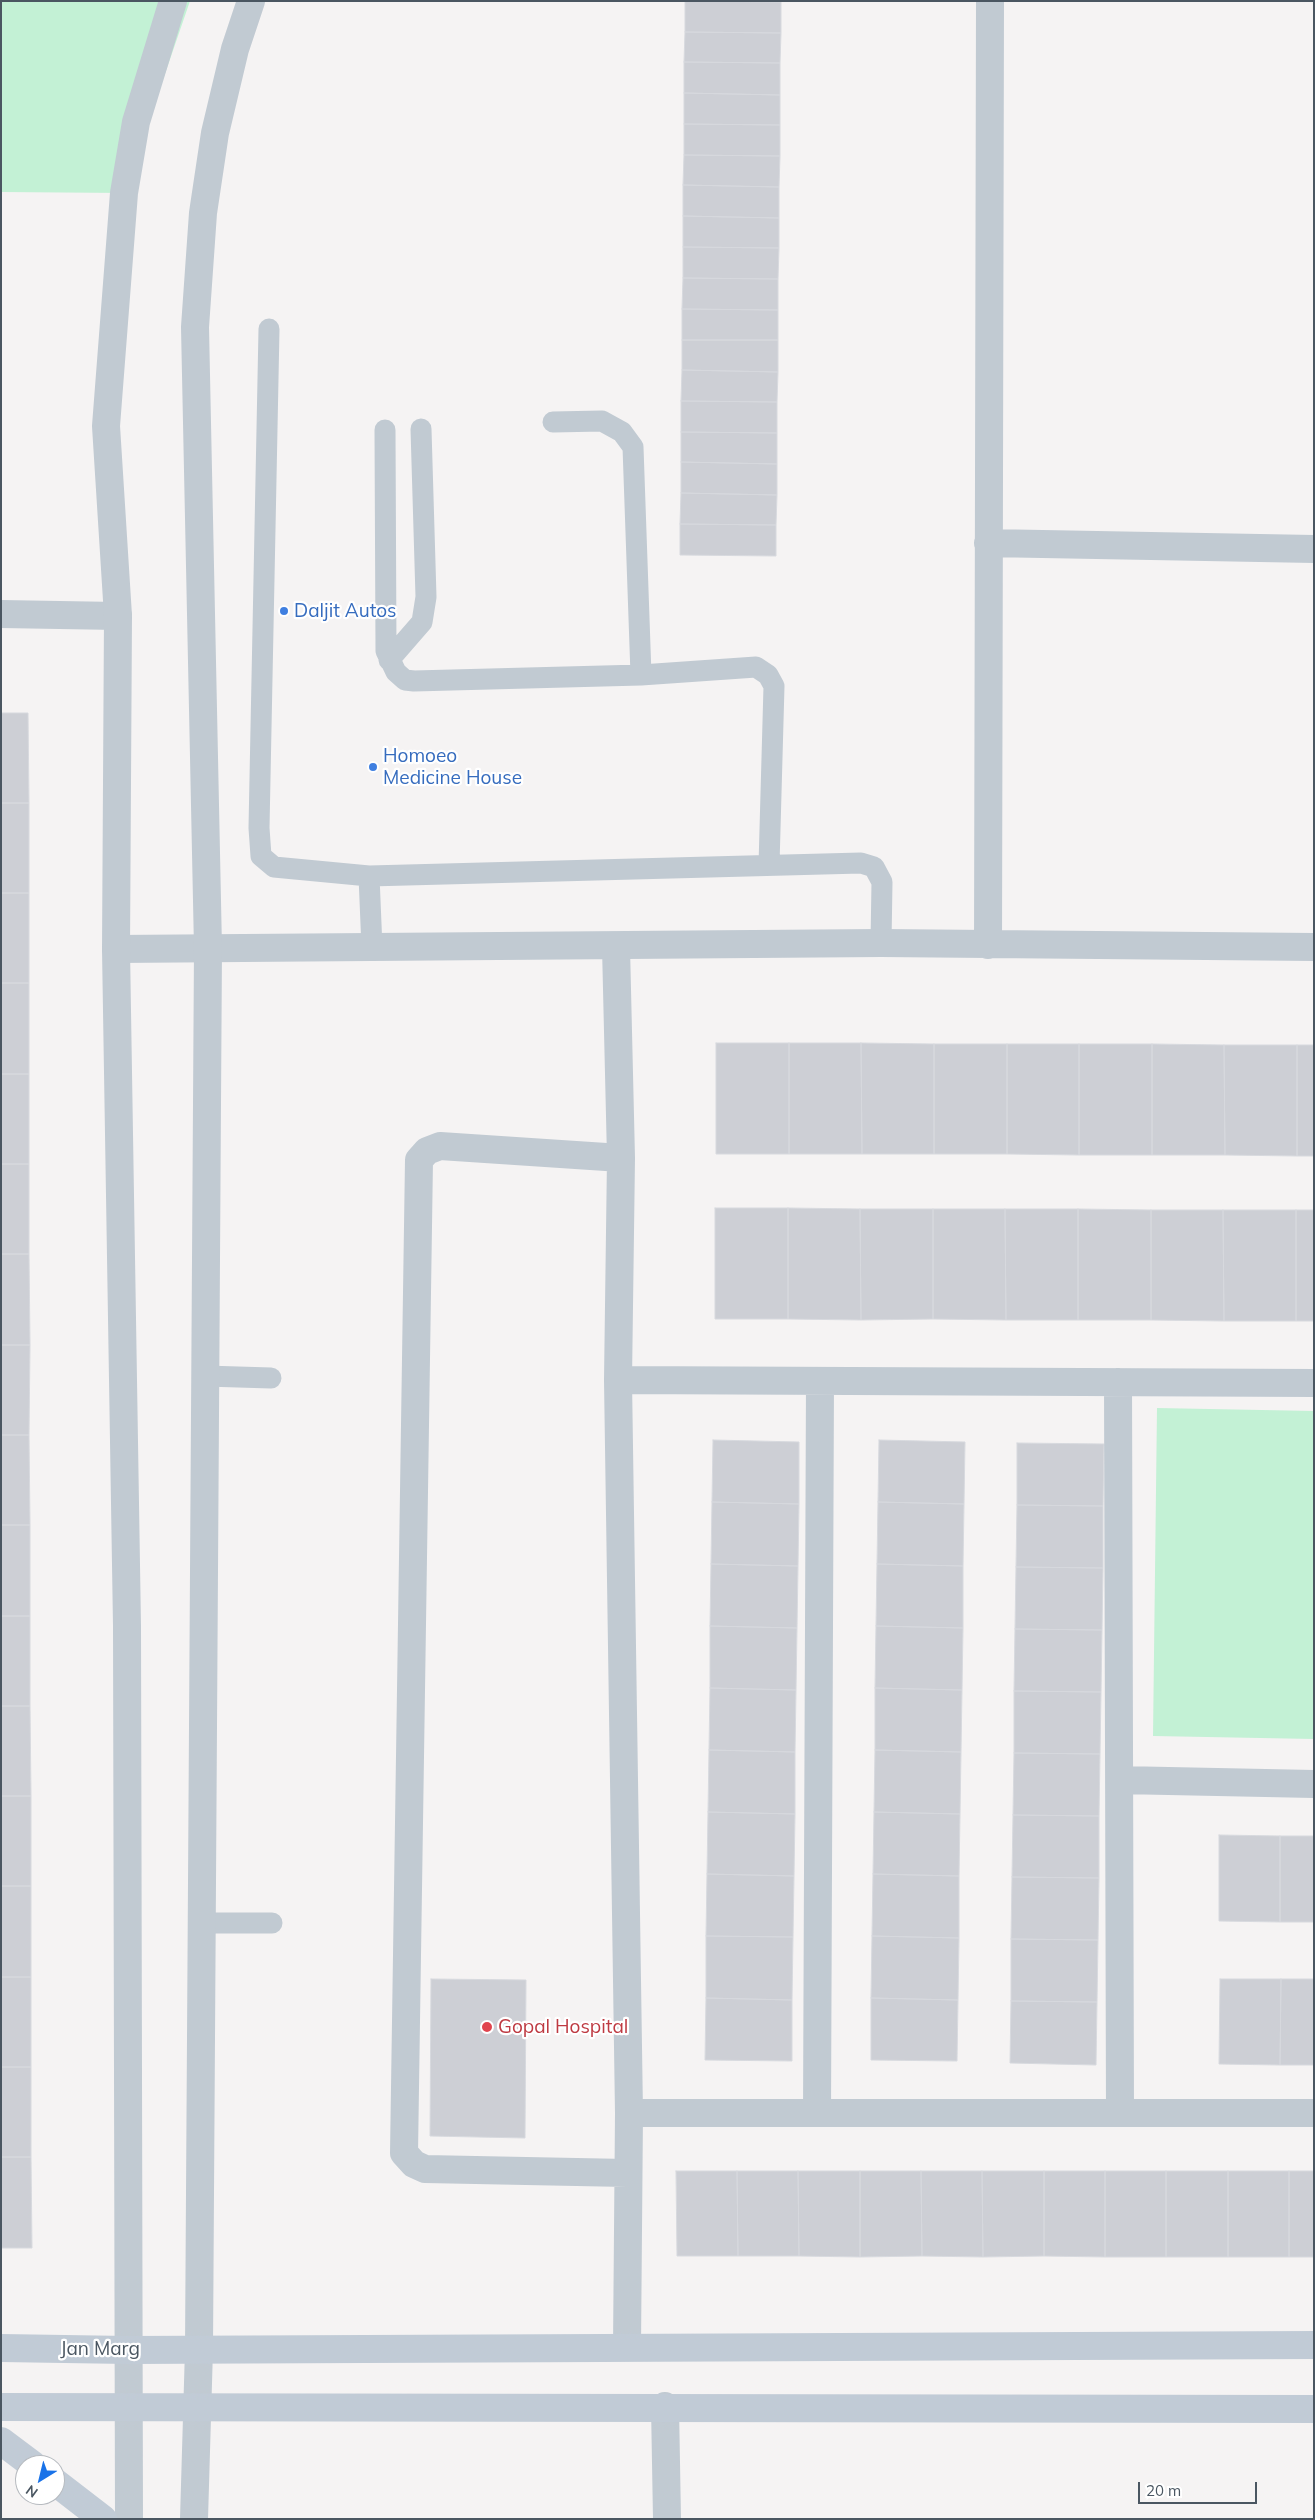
<!DOCTYPE html>
<html>
<head>
<meta charset="utf-8">
<style>
  body { margin:0 }
  #map { position:relative; width:1315px; height:2520px; overflow:hidden; background:#f5f3f3; font-family:Mulish,sans-serif }
  canvas { display:block }
  .frame { position:absolute; inset:0; border:2px solid #4a5661; pointer-events:none }
  .north { position:absolute; left:15px; top:2455px; width:50px; height:50px; box-sizing:border-box; background:#fff; border:1px solid #b7bbc0; border-radius:50%; rotate:216deg; font-size:14px; font-weight:700; line-height:20px; text-align:center; color:#4a5661 }
  .north::after { content:''; display:block; margin:auto; width:18px; height:22px; background:#1a73e8; clip-path:polygon(50% 0,100% 100%,50% 72%,0 100%) }
  .scale { position:absolute; left:1138px; top:2482px; width:119px; height:22px; box-sizing:border-box; border:2px solid #4a5661; border-top:0; padding-left:6px; font-size:15px; line-height:18px; white-space:nowrap; color:#4a5661; -webkit-text-stroke:4px #fff; paint-order:stroke }
</style>
</head>
<body>
<div id="map">
<canvas width="1315" height="2520"></canvas>
<div class="frame"></div>
<div class="north">N</div>
<div class="scale">20 m</div>
</div>
<script>
const c = document.querySelector('canvas').getContext('2d');
c.lineJoin = 'round';
function fill(path, color) {
  c.fillStyle = color;
  c.fill(path, 'evenodd');
}
function poly(rows) {
  const path = new Path2D();
  for (const r of rows) {
    path.moveTo(r[0], r[1]);
    for (let i = 2; i < r.length; i += 2) path.lineTo(r[i], r[i + 1]);
  }
  return path;
}
function stroke(path, color, width, dash) {
  c.strokeStyle = color;
  c.lineWidth = width;
  c.lineCap = dash ? 'butt' : 'round';
  c.setLineDash(dash || []);
  c.stroke(path);
}
function drawText(font, color, halo, rows, align = 'center') {
  c.font = font + ' Mulish,sans-serif';
  c.lineWidth = 4.5;
  c.setLineDash([]);
  c.textBaseline = 'middle';
  c.strokeStyle = halo;
  c.fillStyle = color;
  for (const [text, x, y, turn = 0] of rows) {
    c.save();
    c.translate(x, y);
    c.rotate((+turn || 0) * Math.PI / 180);
    c.textAlign = isNaN(turn) ? turn : align;
    if (halo) c.strokeText(text, 0, 0);
    c.fillText(text, 0, 0);
    c.restore();
  }
}
const green = poly([
  [1,1,190,1,124,193,1,192],
  [1157,1408,1314,1411,1314,1739,1153,1736]
]);
const building = poly([
  [685,1,781,2,781,33,685,32,685,1],
  [685,32,781,33,780,63,684,62,685,32],
  [684,62,780,63,780,95,684,93,684,62],
  [684,93,780,95,780,125,684,124,684,93],
  [684,124,780,125,780,156,684,155,684,124],
  [684,155,780,156,779,187,683,185,684,155],
  [683,185,779,187,779,218,683,216,683,185],
  [683,216,779,218,779,248,683,247,683,216],
  [683,247,779,248,778,279,683,278,683,247],
  [683,278,778,279,778,310,682,309,683,278],
  [682,309,778,310,778,340,682,340,682,309],
  [682,340,778,340,778,372,682,370,682,340],
  [682,370,778,372,777,402,681,401,682,370],
  [681,401,777,402,777,433,681,432,681,401],
  [681,432,777,433,777,464,681,462,681,432],
  [681,462,777,464,777,495,681,493,681,462],
  [681,493,777,495,776,525,680,524,681,493],
  [680,524,776,525,776,556,680,555,680,524],
  [1,713,28,713,29,803,1,803,1,713],
  [1,803,29,803,29,893,1,893,1,803],
  [1,893,29,893,29,983,1,983,1,893],
  [1,983,29,983,29,1074,1,1074,1,983],
  [716,1043,789,1043,789,1154,716,1154,716,1043],
  [789,1043,861,1043,862,1154,789,1154,789,1043],
  [861,1043,934,1044,934,1154,862,1154,861,1043],
  [934,1044,1007,1044,1007,1154,934,1154,934,1044],
  [1007,1044,1079,1044,1079,1155,1007,1154,1007,1044],
  [1079,1044,1152,1044,1152,1155,1079,1155,1079,1044],
  [1152,1044,1224,1045,1225,1155,1152,1155,1152,1044],
  [1224,1045,1297,1045,1297,1156,1225,1155,1224,1045],
  [1297,1045,1314,1045,1314,1156,1297,1156,1297,1045],
  [1,1074,29,1074,29,1164,1,1164,1,1074],
  [1,1164,29,1164,29,1254,1,1254,1,1164],
  [715,1208,788,1208,788,1319,715,1319,715,1208],
  [788,1208,860,1209,861,1320,788,1319,788,1208],
  [860,1209,933,1209,933,1319,861,1320,860,1209],
  [933,1209,1005,1209,1006,1320,933,1319,933,1209],
  [1005,1209,1078,1209,1078,1320,1006,1320,1005,1209],
  [1078,1209,1151,1210,1151,1320,1078,1320,1078,1209],
  [1151,1210,1223,1210,1224,1321,1151,1320,1151,1210],
  [1223,1210,1296,1210,1296,1321,1224,1321,1223,1210],
  [1296,1210,1314,1210,1314,1321,1296,1321,1296,1210],
  [1,1254,29,1254,30,1345,1,1345,1,1254],
  [1,1345,30,1345,29,1435,1,1435,1,1345],
  [1,1435,29,1435,30,1525,1,1525,1,1435],
  [713,1440,799,1442,799,1504,712,1502,713,1440],
  [879,1440,965,1442,964,1504,878,1502,879,1440],
  [1017,1443,1104,1444,1103,1506,1017,1505,1017,1443],
  [712,1502,799,1504,798,1566,711,1564,712,1502],
  [878,1502,964,1504,963,1566,877,1564,878,1502],
  [1017,1505,1103,1506,1103,1568,1016,1567,1017,1505],
  [1,1525,30,1525,30,1616,1,1616,1,1525],
  [711,1564,798,1566,797,1628,710,1626,711,1564],
  [877,1564,963,1566,963,1628,876,1626,877,1564],
  [1016,1567,1103,1568,1102,1630,1015,1629,1016,1567],
  [1,1616,30,1616,30,1706,1,1706,1,1616],
  [710,1626,797,1628,796,1690,710,1688,710,1626],
  [876,1626,963,1628,962,1690,875,1688,876,1626],
  [1015,1629,1102,1630,1101,1692,1014,1691,1015,1629],
  [710,1688,796,1690,795,1752,709,1750,710,1688],
  [875,1688,962,1690,961,1752,875,1750,875,1688],
  [1014,1691,1101,1692,1100,1754,1014,1753,1014,1691],
  [1,1706,30,1706,31,1796,1,1796,1,1706],
  [709,1750,795,1752,795,1814,708,1812,709,1750],
  [875,1750,961,1752,960,1814,874,1812,875,1750],
  [1014,1753,1100,1754,1099,1816,1013,1815,1014,1753],
  [1,1796,31,1796,31,1886,1,1886,1,1796],
  [708,1812,795,1814,794,1876,707,1874,708,1812],
  [874,1812,960,1814,959,1876,873,1874,874,1812],
  [1013,1815,1099,1816,1099,1878,1012,1877,1013,1815],
  [1219,1835,1280,1836,1280,1922,1219,1921,1219,1835],
  [1280,1836,1314,1836,1314,1922,1280,1922,1280,1836],
  [707,1874,794,1876,793,1937,706,1936,707,1874],
  [873,1874,959,1876,959,1938,872,1936,873,1874],
  [1012,1877,1099,1878,1098,1940,1011,1939,1012,1877],
  [1,1886,31,1886,31,1977,1,1977,1,1886],
  [706,1936,793,1937,792,2000,706,1998,706,1936],
  [872,1936,959,1938,958,2000,871,1998,872,1936],
  [1011,1939,1098,1940,1097,2002,1011,2001,1011,1939],
  [1,1977,31,1977,31,2067,1,2067,1,1977],
  [431,1979,526,1980,525,2138,430,2136,431,1979],
  [1220,1979,1281,1979,1280,2065,1219,2064,1220,1979],
  [1281,1979,1314,1979,1314,2065,1280,2065,1281,1979],
  [706,1998,792,2000,792,2061,705,2060,706,1998],
  [871,1998,958,2000,957,2061,871,2060,871,1998],
  [1011,2001,1097,2002,1096,2065,1010,2063,1011,2001],
  [1,2067,31,2067,31,2157,1,2157,1,2067],
  [1,2157,31,2157,32,2248,1,2248,1,2157],
  [676,2171,737,2171,738,2256,677,2256,676,2171],
  [737,2171,798,2171,799,2256,738,2256,737,2171],
  [798,2171,860,2171,860,2257,799,2256,798,2171],
  [860,2171,921,2171,922,2256,860,2257,860,2171],
  [921,2171,982,2171,983,2257,922,2256,921,2171],
  [982,2171,1044,2171,1044,2256,983,2257,982,2171],
  [1044,2171,1105,2171,1105,2257,1044,2256,1044,2171],
  [1105,2171,1166,2171,1166,2257,1105,2257,1105,2171],
  [1166,2171,1228,2171,1228,2257,1166,2257,1166,2171],
  [1228,2171,1289,2171,1289,2257,1228,2257,1228,2171],
  [1289,2171,1314,2171,1314,2257,1289,2257,1289,2171]
]);
const service = poly([
  [269,329,259,828,261,856,274,867,369,876,861,863,874,867,882,882,881,943],
  [553,422,602,421,622,432,633,447,641,675],
  [385,430,386,651,396,672,405,680,414,681,641,675,756,667,768,675,774,686,769,865],
  [389,660,422,622,426,597,421,429],
  [369,876,372,948],
  [205,1376,271,1378],
  [201,1923,272,1923]
]);
const minor = poly([
  [988,543,1314,549],
  [1,614,118,616],
  [988,945,990,1],
  [616,947,621,1158,618,1380,629,2113,627,2347],
  [116,949,881,943,1314,947],
  [621,1158,440,1146,427,1151,419,1160,404,2153,414,2164,425,2169,627,2173],
  [618,1380,1314,1383],
  [1118,1382,1120,2113],
  [1120,1780,1314,1784],
  [629,2113,1314,2113],
  [817,2113,820,1381],
  [665,2406,667,2519]
]);
const tertiary = poly([
  [129,2519,127,1626,116,949,118,616,106,426,124,193,136,122,173,1],
  [194,2519,199,2349,208,948,195,327,203,213,215,133,235,49,251,1]
]);
const secondary = poly([
  [1,2348,128,2350,1314,2345],
  [1,2407,1314,2409],
  [1,2441,33,2465],
  [55,2482,103,2519]
]);
const markers = [
  [284,611,5,"#3f7fe0"],
  [373,767,5,"#3f7fe0"],
  [487,2027,6,"#e0444e"]
];
const shopNames = [
  ["Daljit Autos",294,611],
  ["Homoeo",383,756],
  ["Medicine House",383,778]
];
const healthNames = [
  ["Gopal Hospital",498,2027]
];
const streetNames = [
  ["Jan Marg",100,2349]
];
fill(green, '#c3f1d5');
fill(building, '#cdcfd5');
stroke(building, '#d7d9de', 1);
stroke(service, '#c1cad2', 21);
stroke(minor, '#c1cad2', 28);
stroke(tertiary, '#c1cad2', 28);
stroke(secondary, '#c1cbd6', 28);
for (const [x, y, r, color] of markers) {
  const dot = new Path2D();
  dot.arc(x, y, r, 0, 2 * Math.PI);
  c.fillStyle = color;
  c.fill(dot);
  stroke(dot, '#fff', 2);
}
drawText('19px', '#366cbe', '#fff', shopNames, 'left');
drawText('19px', '#be3a42', '#fff', healthNames, 'left');
drawText('19px', '#4a5661', '#fff', streetNames);
</script>
</body>
</html>
